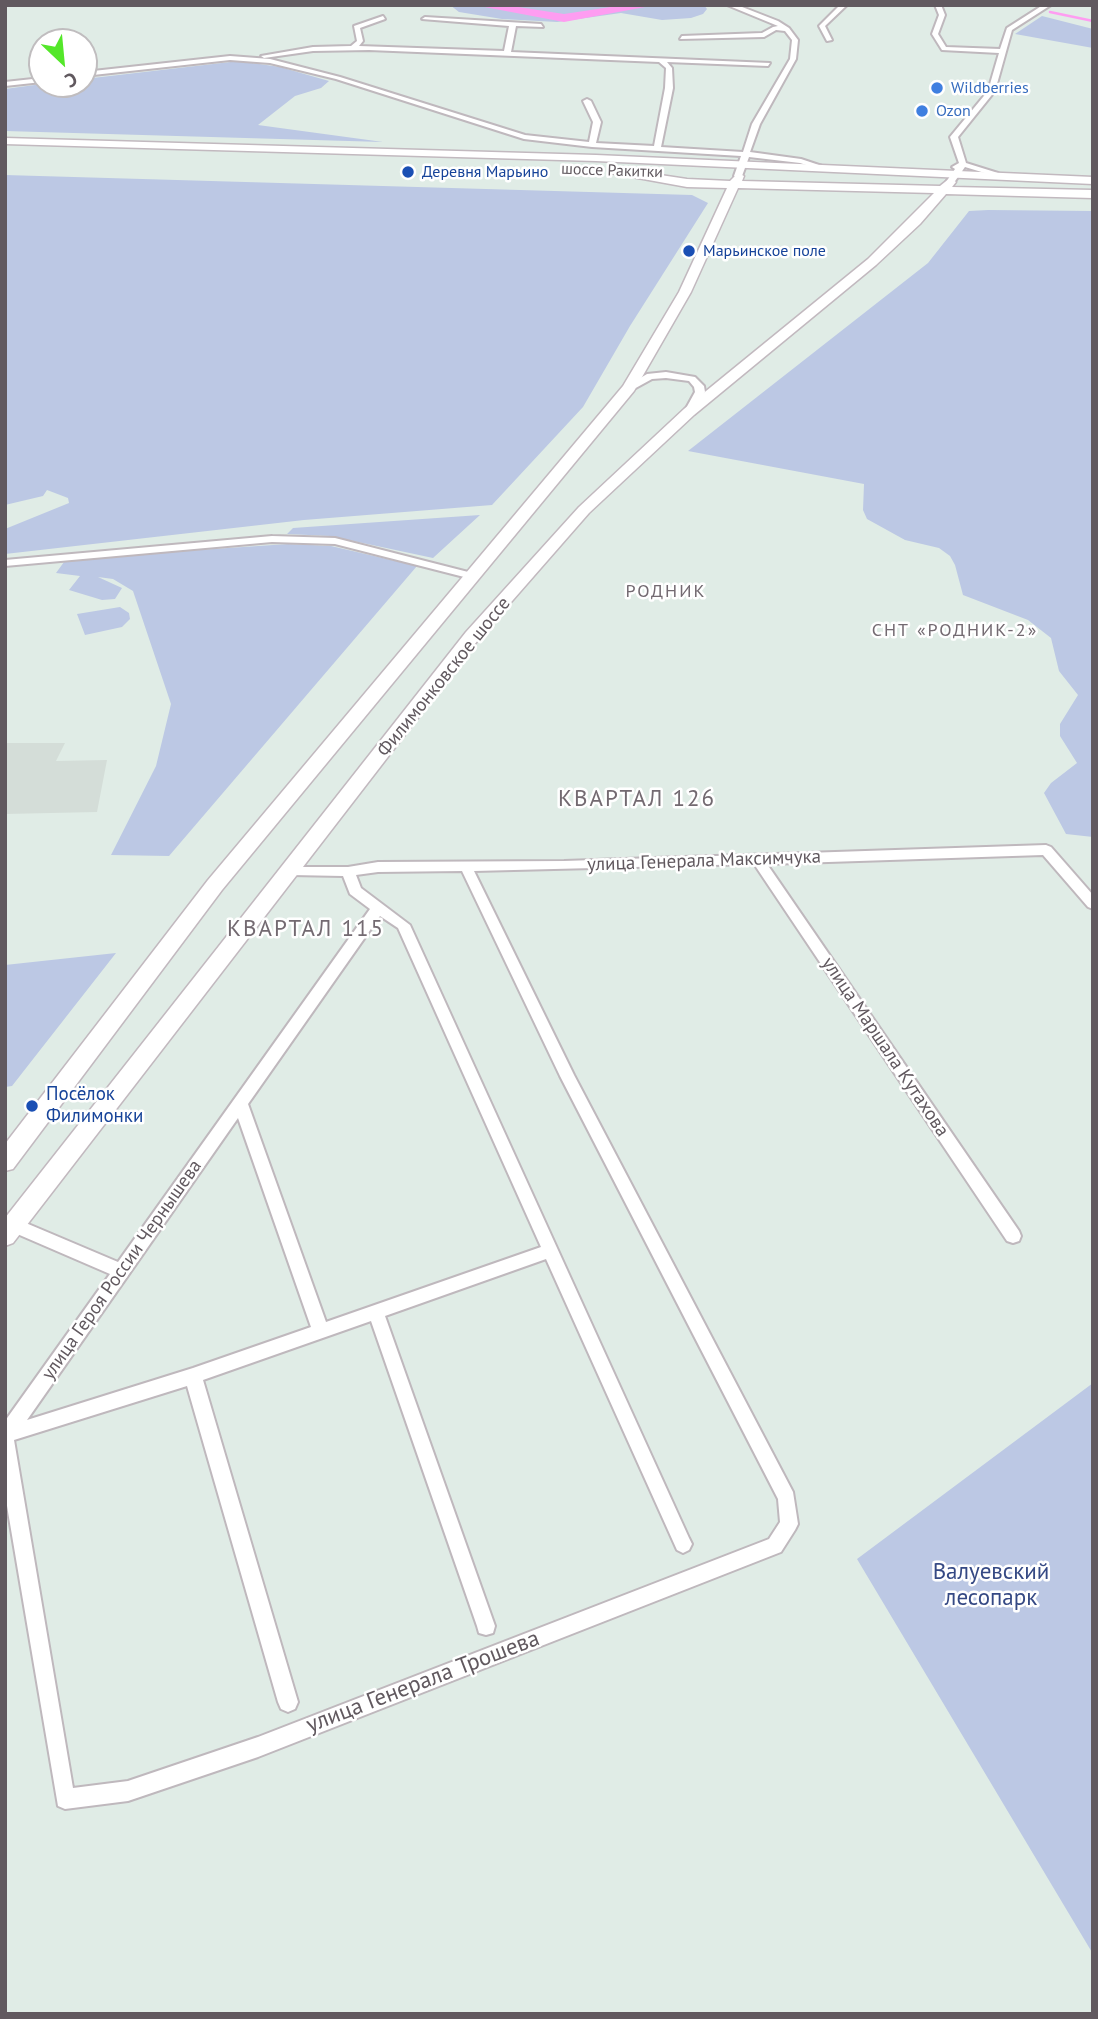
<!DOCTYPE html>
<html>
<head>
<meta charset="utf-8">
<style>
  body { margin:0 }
  #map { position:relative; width:1098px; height:2019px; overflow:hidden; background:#e0ece6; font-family:"PT Sans",sans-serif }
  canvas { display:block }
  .frame { position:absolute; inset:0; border:7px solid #61595f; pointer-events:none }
  .north { position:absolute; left:28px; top:28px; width:70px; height:70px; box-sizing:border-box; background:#fff; border:2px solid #c0bdbf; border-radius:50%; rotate:154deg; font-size:19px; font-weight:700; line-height:28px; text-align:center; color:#61595f }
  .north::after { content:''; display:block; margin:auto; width:24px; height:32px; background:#54e72a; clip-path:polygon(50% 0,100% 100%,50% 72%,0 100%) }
</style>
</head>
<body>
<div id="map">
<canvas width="1098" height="2019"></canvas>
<div class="frame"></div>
<div class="north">С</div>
</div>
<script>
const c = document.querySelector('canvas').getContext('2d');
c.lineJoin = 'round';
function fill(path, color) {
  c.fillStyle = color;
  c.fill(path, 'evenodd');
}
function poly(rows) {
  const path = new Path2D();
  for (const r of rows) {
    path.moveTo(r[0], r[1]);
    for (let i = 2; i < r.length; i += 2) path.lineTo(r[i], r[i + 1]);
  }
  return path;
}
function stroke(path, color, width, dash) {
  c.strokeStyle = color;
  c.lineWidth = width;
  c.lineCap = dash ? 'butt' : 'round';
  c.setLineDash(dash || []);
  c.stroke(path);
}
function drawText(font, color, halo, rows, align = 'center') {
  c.font = font + ' "PT Sans",sans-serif';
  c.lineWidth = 5;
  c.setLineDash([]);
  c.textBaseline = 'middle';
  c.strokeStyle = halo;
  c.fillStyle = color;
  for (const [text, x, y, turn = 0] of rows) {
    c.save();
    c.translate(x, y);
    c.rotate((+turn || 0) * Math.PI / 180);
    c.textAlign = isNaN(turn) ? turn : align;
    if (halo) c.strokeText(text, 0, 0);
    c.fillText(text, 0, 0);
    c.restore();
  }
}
const industrial = poly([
  [5,743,65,743,56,761,107,760,97,812,5,814]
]);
const green = poly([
  [450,5,704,5,707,9,703,14,691,18,662,20,621,13,557,22,502,19,459,12],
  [1042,16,1093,29,1093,48,1015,34],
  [239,61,280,67,329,81,321,88,295,96,258,125,383,142,5,131,5,89,42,84,84,84,84,79],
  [5,175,692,195,708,203,630,326,583,407,492,505,304,520,5,554,5,529,69,503,68,498,47,490,43,496,5,505],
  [988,210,1093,211,1093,837,1066,834,1044,793,1051,783,1077,763,1060,736,1060,724,1078,695,1059,671,1051,638,1028,620,963,595,955,565,950,556,939,548,905,540,867,519,863,510,864,484,688,451,928,263,969,211],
  [480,515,433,558,330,536,287,534,293,528],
  [288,544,331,546,417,566,169,856,111,855,156,766,171,704,133,591,113,579,98,577,122,588,115,599,102,600,69,590,80,576,56,573,64,562,109,556],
  [120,607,129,613,130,619,122,627,85,635,77,614],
  [116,953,12,1086,5,1087,5,965],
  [1093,1383,1093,1954,857,1559]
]);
const stream = poly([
  [1050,12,1093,21],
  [1093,110,1093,116]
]);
const river = poly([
  [474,5,505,5,564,14,624,5,656,5,564,22,474,5]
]);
const street = poly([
  [727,5,737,5,778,21,789,28,798,40,796,59,760,124,750,152,801,159,822,166,822,170,800,163,749,157,742,176,738,178,734,176,741,156,592,147,524,139,336,79,270,63,230,60,84,76,84,72,230,56,270,59,340,77,525,135,589,142,593,122,583,101,587,99,591,101,601,122,596,143,654,146,665,88,666,68,659,62,369,50,313,51,264,58,261,56,313,47,351,46,357,41,354,26,383,16,385,19,360,28,363,41,359,46,504,51,509,26,422,19,425,17,541,24,543,27,516,26,511,52,770,63,768,66,667,62,672,68,673,88,661,147,743,152,752,124,790,59,792,40,785,31,776,30,764,37,680,39,682,36,762,33,773,27,778,26,727,5],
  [840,5,847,5,825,26,832,40,827,41,819,26,840,5],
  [935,5,941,5,945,15,938,34,946,47,1000,49,1007,28,1043,5,1051,5,1012,30,995,91,958,137,966,163,998,173,998,177,965,167,953,184,946,182,955,169,952,167,959,163,950,137,988,91,999,53,942,50,932,34,939,15,935,5],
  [42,78,42,82,5,86,5,82,42,78],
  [666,372,695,377,704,386,705,392,692,414,684,412,695,392,694,387,689,381,666,378,652,379,632,390,624,388,647,374,666,372],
  [272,536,335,538,476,574,477,576,472,579,335,544,272,542,5,566,5,560,272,536],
  [1046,845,1051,847,1093,895,1093,909,1088,907,1043,855,767,864,1019,1231,1021,1236,1019,1241,1013,1243,1007,1241,754,864,474,871,574,1075,793,1492,798,1524,795,1530,781,1552,258,1757,128,1801,65,1809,58,1806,5,1494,5,1421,110,1274,8,1230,6,1225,8,1220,14,1218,118,1262,370,909,350,894,343,876,291,875,286,873,285,870,286,867,348,867,378,862,564,861,1046,845],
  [462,871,560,1076,778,1499,780,1522,769,1539,258,1737,128,1781,73,1788,14,1440,187,1386,278,1702,281,1709,288,1712,295,1709,298,1702,203,1380,371,1321,477,1626,479,1633,486,1635,493,1633,495,1626,385,1316,546,1259,677,1550,683,1553,689,1550,692,1544,689,1538,410,925,361,888,356,875,378,872,462,871],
  [380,916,398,928,541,1247,326,1322,248,1104,380,916],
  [238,1118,311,1327,193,1368,27,1420,238,1118]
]);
const secondary = poly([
  [5,138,596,155,1093,177,1093,184,596,161,5,144,5,138],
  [614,168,687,179,730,181,738,173,744,176,742,181,940,186,950,178,956,182,952,187,1093,190,1093,198,946,194,920,224,876,265,694,415,589,513,478,640,13,1243,5,1246,5,1218,466,632,579,507,684,409,868,259,934,193,738,188,691,292,634,391,222,890,13,1169,5,1171,5,1144,208,880,623,386,679,292,727,188,687,187,610,173,608,171,614,168]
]);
const markers = [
  [937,88,7,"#3f7fe0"],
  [922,111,7,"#3f7fe0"],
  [408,172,7,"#1a4fb4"],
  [689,251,7,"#1a4fb4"],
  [32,1106,7,"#1a4fb4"]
];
const farShopnames = [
  ["Wildberries",951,88],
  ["Ozon",936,111]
];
const farStreetnames = [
  ["шоссе Ракитки",612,171,2]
];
const farTransitnames = [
  ["Деревня Марьино",422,172],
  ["Марьинское поле",703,251]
];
const farNeighbourhoodnames = [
  ["РОДНИК",666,592],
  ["СНТ «РОДНИК-2»",955,631]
];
const streetNames = [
  ["Филимонковское шоссе",444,677,-51],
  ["улица Генерала Максимчука",704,861,-2],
  ["улица Маршала Кутахова",885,1047,56],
  ["улица Героя России Чернышева",122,1270,-55]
];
const transitNames = [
  ["Посёлок",46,1095],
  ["Филимонки",46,1117]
];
const quarterNames = [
  ["КВАРТАЛ 126",637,799],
  ["КВАРТАЛ 115",306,929]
];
const nearParknames = [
  ["Валуевский",991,1572],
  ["лесопарк",991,1598]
];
const nearStreetnames = [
  ["улица Генерала Трошева",423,1682,-21]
];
fill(industrial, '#d4ddd8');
fill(green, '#bcc8e4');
stroke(stream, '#fe9df1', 2.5);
fill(river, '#fe9df1');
stroke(street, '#bfb8bd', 4);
stroke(secondary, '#c2b9bf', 3);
fill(street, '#fff');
fill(secondary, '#fff');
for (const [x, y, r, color] of markers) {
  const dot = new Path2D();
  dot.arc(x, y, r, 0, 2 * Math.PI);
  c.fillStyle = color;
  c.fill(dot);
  stroke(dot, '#fff', 2.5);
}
drawText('16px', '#366cbe', '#fff', farShopnames, 'left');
drawText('16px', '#61595f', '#fff', farStreetnames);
drawText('16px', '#164399', '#fff', farTransitnames, 'left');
c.letterSpacing = '2px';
drawText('18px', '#736a71', '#fff', farNeighbourhoodnames);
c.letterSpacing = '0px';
drawText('19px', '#61595f', '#fff', streetNames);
drawText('19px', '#164399', '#fff', transitNames, 'left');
c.letterSpacing = '2px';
drawText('23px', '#736a71', '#fff', quarterNames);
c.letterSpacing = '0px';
drawText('23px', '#354984', '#fff', nearParknames);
drawText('23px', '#61595f', '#fff', nearStreetnames);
</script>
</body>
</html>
